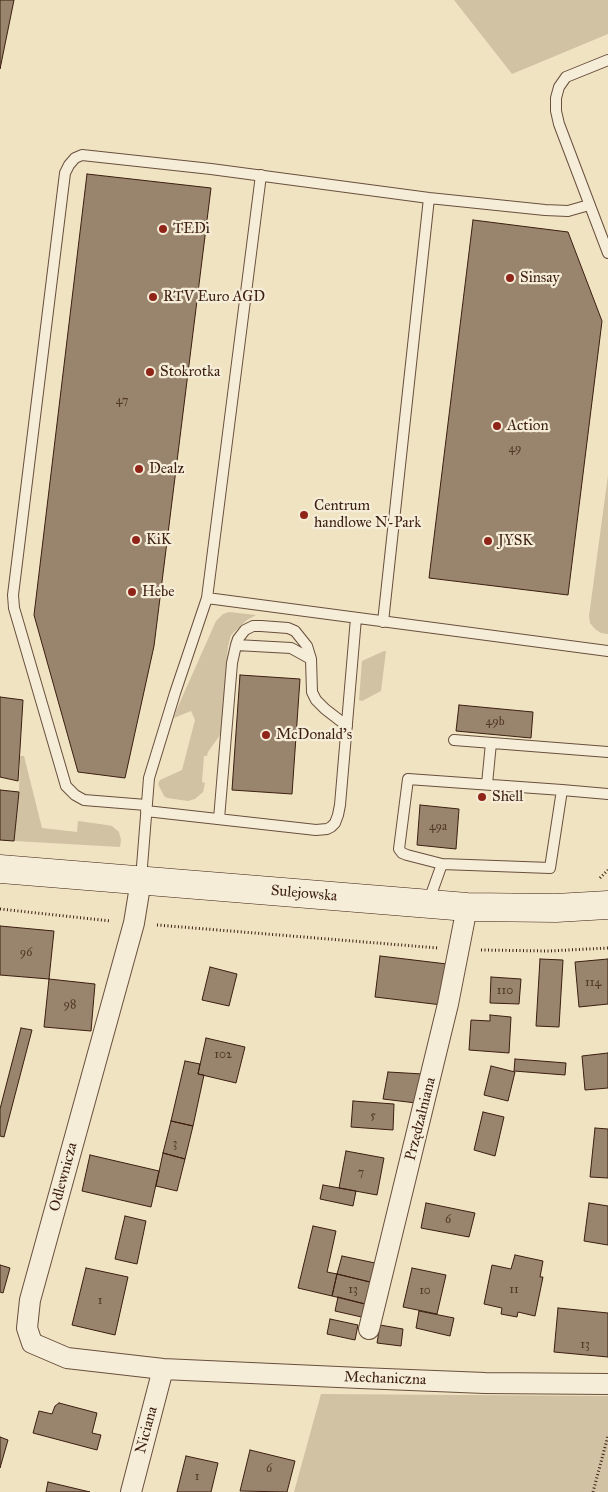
<!DOCTYPE html>
<html>
<head>
<meta charset="utf-8">
<style>
  body { margin:0 }
  canvas { display:block; background:#efe3c2 }
</style>
</head>
<body>
<canvas width="608" height="1492"></canvas>
<script>
const c = document.querySelector('canvas').getContext('2d');
c.lineJoin = 'round';
function fill(path, color) {
  c.fillStyle = color;
  c.fill(path, 'evenodd');
}
function poly(rows) {
  const path = new Path2D();
  for (const r of rows) {
    path.moveTo(r[0], r[1]);
    for (let i = 2; i < r.length; i += 2) path.lineTo(r[i], r[i + 1]);
  }
  return path;
}
function stroke(path, color, width, dash) {
  c.strokeStyle = color;
  c.lineWidth = width;
  c.lineCap = dash ? 'butt' : 'round';
  c.setLineDash(dash || []);
  c.stroke(path);
}
function drawText(font, color, halo, rows, align = 'center') {
  c.font = font + ' "IM FELL Great Primer",serif';
  c.lineWidth = 4.5;
  c.setLineDash([]);
  c.textBaseline = 'middle';
  c.strokeStyle = halo;
  c.fillStyle = color;
  for (const [text, x, y, turn = 0] of rows) {
    c.save();
    c.translate(x, y);
    c.rotate((+turn || 0) * Math.PI / 180);
    c.textAlign = isNaN(turn) ? turn : align;
    if (halo) c.strokeText(text, 0, 0);
    c.fillText(text, 0, 0);
    c.restore();
  }
}
const green = poly([
  [454,0,608,0,608,34,512,74],
  [608,475,608,634,607,634,601,633,595,629,590,623,589,616],
  [229,612,256,615,247,620,231,635,228,646,221,731,220,735,208,752,207,756,204,756,202,782,205,783,203,792,195,799,188,801,167,798,164,796,158,784,160,780,182,770,195,720,191,711,174,718,176,711,216,621,223,614],
  [384,651,386,651,381,691,362,701,359,700,362,661],
  [20,756,24,756,42,828,77,832,78,821,107,825,112,826,119,832,121,840,120,847,14,841,19,792],
  [321,1394,608,1396,608,1492,294,1492]
]);
const building = poly([
  [0,0,14,0,0,69,0,0],
  [87,174,211,188,154,646,125,778,78,772,34,615,87,174],
  [473,220,568,232,602,321,568,595,429,578,473,220],
  [240,675,300,679,292,794,232,790,240,675],
  [0,697,23,700,18,781,0,777,0,697],
  [459,705,533,712,531,738,456,731,459,705],
  [0,790,19,792,14,841,0,840,0,790],
  [420,805,459,809,456,849,417,845,420,805],
  [0,926,54,931,49,979,0,975,0,926],
  [380,956,447,964,442,1005,375,997,380,956],
  [540,959,563,960,559,1027,536,1026,540,959],
  [608,959,608,1004,579,1007,575,962,608,959],
  [210,967,237,974,229,1006,202,1000,210,967],
  [491,977,521,979,519,1004,490,1003,491,977],
  [49,979,95,984,91,1031,44,1027,49,979],
  [490,1015,511,1017,509,1053,469,1050,471,1020,490,1021,490,1015],
  [21,1028,32,1030,4,1137,0,1136,0,1109,21,1028],
  [206,1038,245,1047,236,1083,198,1074,206,1038],
  [608,1053,608,1088,585,1090,582,1056,608,1053],
  [515,1059,566,1063,565,1075,514,1071,515,1059],
  [185,1061,200,1064,198,1074,204,1075,193,1126,171,1121,185,1061],
  [491,1066,515,1072,508,1101,484,1095,491,1066],
  [388,1072,423,1074,416,1103,383,1099,388,1072],
  [353,1101,394,1104,393,1130,351,1127,353,1101],
  [483,1112,504,1117,495,1156,474,1150,483,1112],
  [171,1121,193,1126,185,1159,163,1153,171,1121],
  [595,1128,608,1129,608,1178,590,1177,595,1128],
  [346,1151,384,1158,377,1195,339,1188,346,1151],
  [163,1153,185,1159,177,1191,156,1186,163,1153],
  [90,1155,159,1171,151,1207,82,1191,90,1155],
  [323,1185,356,1191,353,1206,320,1199,323,1185],
  [426,1203,475,1213,469,1237,421,1228,426,1203],
  [589,1203,608,1206,608,1245,584,1241,589,1203],
  [125,1216,146,1221,137,1264,115,1259,125,1216],
  [313,1226,336,1231,327,1272,337,1274,332,1296,298,1288,313,1226],
  [515,1255,543,1261,540,1277,543,1277,535,1316,518,1312,517,1317,501,1314,502,1308,484,1304,492,1265,511,1269,515,1255],
  [342,1256,375,1263,370,1282,337,1274,342,1256],
  [0,1265,10,1268,3,1293,0,1292,0,1265],
  [86,1268,128,1277,115,1335,72,1325,86,1268],
  [412,1268,446,1275,437,1314,403,1307,412,1268],
  [337,1274,374,1283,369,1305,332,1296,337,1274],
  [338,1297,369,1305,366,1318,335,1311,338,1297],
  [558,1308,608,1313,608,1357,554,1352,558,1308],
  [419,1311,454,1318,450,1336,416,1328,419,1311],
  [330,1319,358,1325,355,1340,327,1334,330,1319],
  [380,1325,403,1329,401,1346,377,1343,380,1325],
  [59,1403,97,1413,92,1433,101,1435,97,1450,33,1433,39,1411,52,1414,55,1406,59,1403],
  [0,1437,8,1440,0,1468,0,1437],
  [250,1450,295,1461,287,1492,240,1491,250,1450],
  [186,1456,218,1463,211,1492,177,1492,186,1456],
  [48,1482,90,1492,46,1492,48,1482]
]);
const path = poly([
  [600,878,608,870],
  [0,909,111,921],
  [157,925,438,948],
  [481,950,549,951,608,948],
  [593,1492,608,1436]
]);
const service = poly([
  [608,60,566,77,559,87,556,98,556,111,559,124,608,253],
  [207,598,608,651],
  [383,622,429,198],
  [236,645,238,639,245,630,253,626,261,626,288,628,295,631,307,646,311,659],
  [454,740,608,752],
  [487,784,491,743],
  [562,790,408,779,399,849,402,853,407,855,442,864,550,868,562,790,608,794],
  [146,805,84,800,75,795,66,786,14,608,13,595,65,173,69,165,75,158,82,155,211,169,429,198,545,210,568,211,589,205],
  [146,811,316,830,327,829,331,827,335,823,338,815,340,805,356,618],
  [219,819,232,663,236,645,291,648,311,659,312,692,316,700,325,709,347,726],
  [141,879,149,778,175,693,207,598,261,175],
  [428,903,442,864]
]);
const minor = poly([
  [141,880,134,923,30,1300,27,1328,32,1343,67,1358,163,1369,360,1378,485,1383,608,1384],
  [369,1329,448,1004,467,907],
  [131,1492,163,1369]
]);
const secondary = poly([
  [0,869,467,907,556,908,608,905]
]);
const markers = [
  [163,229,5,"#8f2418"],
  [510,278,5,"#8f2418"],
  [153,297,5,"#8f2418"],
  [150,372,5,"#8f2418"],
  [497,426,5,"#8f2418"],
  [139,469,5,"#8f2418"],
  [304,515,5,"#8f2418"],
  [136,540,5,"#8f2418"],
  [488,541,5,"#8f2418"],
  [132,592,5,"#8f2418"],
  [266,735,5,"#8f2418"],
  [482,797,5,"#8f2418"]
];
const numberNames = [
  ["47",122,401],
  ["49",515,449],
  ["49b",495,722],
  ["49a",438,827],
  ["96",26,953],
  ["114",593,983],
  ["110",505,991],
  ["98",70,1005],
  ["102",223,1055],
  ["5",373,1116],
  ["3",175,1144],
  ["7",361,1173],
  ["6",448,1220],
  ["13",353,1290],
  ["11",514,1290],
  ["10",425,1291],
  ["1",100,1301],
  ["13",585,1345],
  ["6",269,1469],
  ["1",197,1477]
];
const poiNames = [
  ["TEDi",173,229],
  ["Sinsay",520,278],
  ["RTV Euro AGD",163,297],
  ["Stokrotka",160,372],
  ["Action",507,426],
  ["Dealz",149,469],
  ["Centrum",314,506],
  ["handlowe N-Park",314,523],
  ["KiK",146,540],
  ["JYSK",498,541],
  ["Hebe",142,592],
  ["McDonald's",276,735],
  ["Shell",492,797]
];
const streetNames = [
  ["Sulejowska",304,894,5],
  ["Przędzalniana",421,1119,-76],
  ["Odlewnicza",64,1177,-75],
  ["Mechaniczna",385,1379,2],
  ["Niciana",147,1430,-75]
];
fill(green, '#d1c2a4');
fill(building, '#99846d');
stroke(building, '#3c1e11', 1);
stroke(service, '#694f3d', 12);
stroke(minor, '#694f3d', 22);
stroke(secondary, '#3c1e11', 29);
stroke(path, '#3c1e11', 3, [1, 2.5]);
stroke(service, '#f5edd7', 10);
stroke(minor, '#f5edd7', 20);
stroke(secondary, '#f5edd7', 28);
for (const [x, y, r, color] of markers) {
  const dot = new Path2D();
  dot.arc(x, y, r, 0, 2 * Math.PI);
  c.fillStyle = color;
  c.fill(dot);
  stroke(dot, '#f5edd7', 2);
}
drawText('12px', '#533828', null, numberNames);
drawText('15px', '#3c1e11', '#f5edd7', poiNames, 'left');
drawText('15px', '#3c1e11', '#f5edd7', streetNames);
</script>
</body>
</html>
